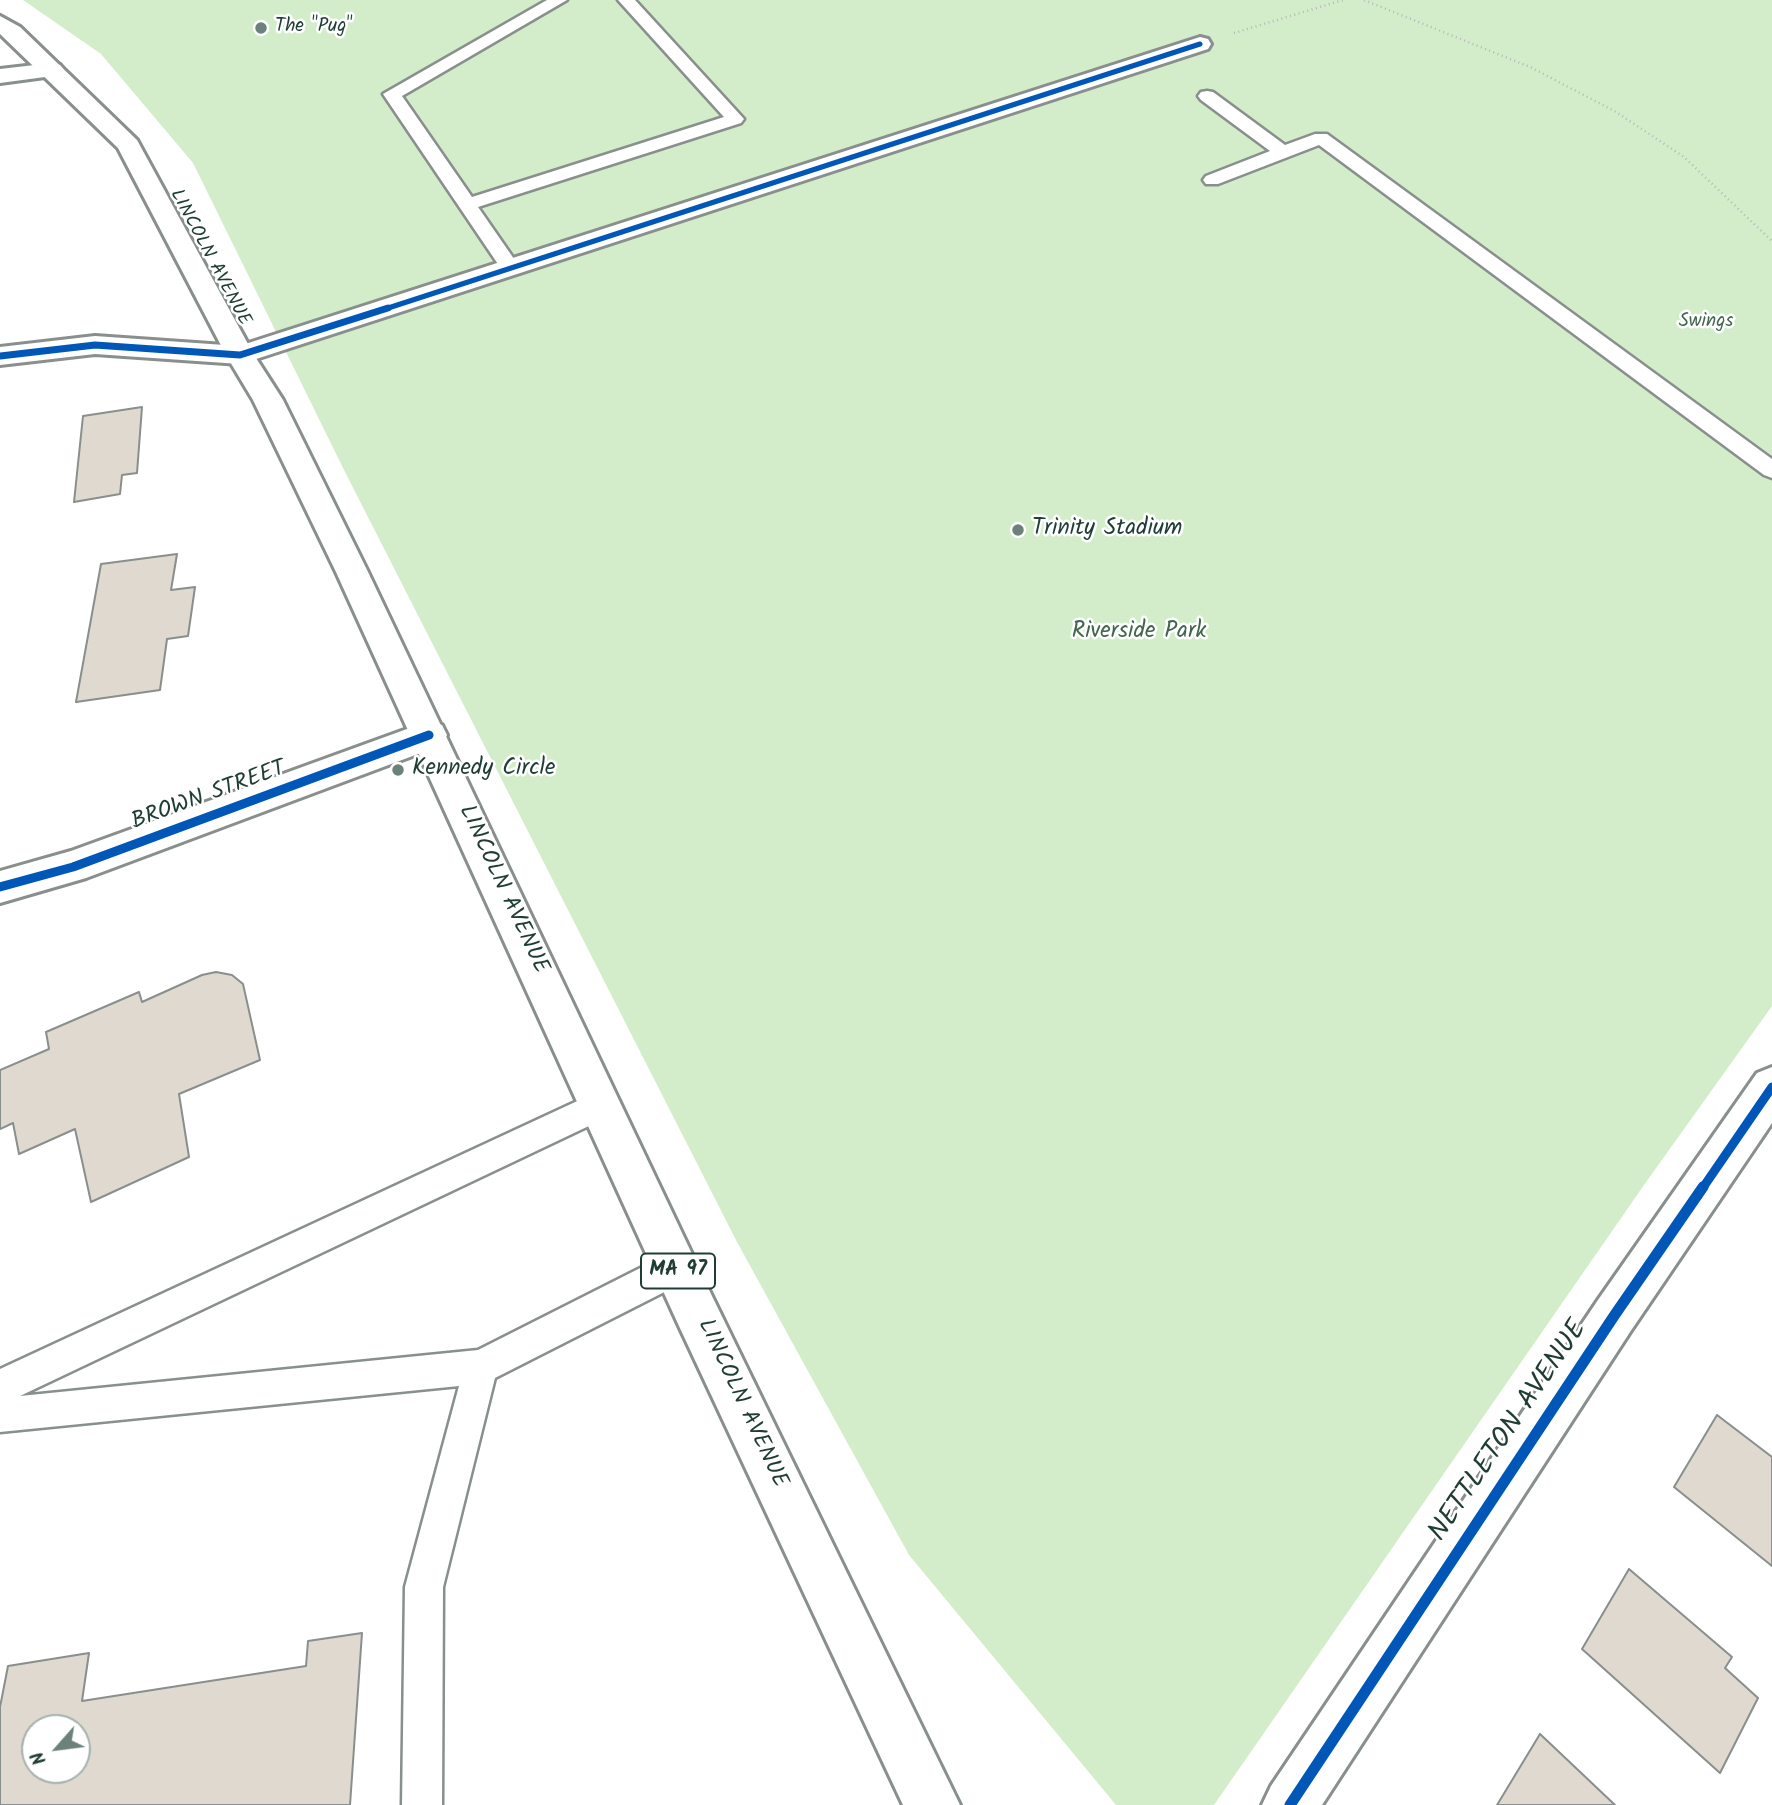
<!DOCTYPE html>
<html>
<head>
<meta charset="utf-8">
<style>
  body { margin:0 }
  #map { position:relative; width:1772px; height:1805px; overflow:hidden; background:#fff; font-family:Kalam,sans-serif }
  canvas { display:block }
  .north { position:absolute; left:21px; top:1714px; width:70px; height:70px; box-sizing:border-box; background:#fff; border:2px solid #a5b1ae; border-radius:50%; rotate:242deg; font-size:19px; font-weight:700; line-height:28px; text-align:center; color:#1f3d34 }
  .north::after { content:''; display:block; margin:auto; width:24px; height:32px; background:#6d817b; clip-path:polygon(50% 0,100% 100%,50% 72%,0 100%) }
</style>
</head>
<body>
<div id="map">
<canvas width="1772" height="1805"></canvas>
<div class="north">N</div>
</div>
<script>
const c = document.querySelector('canvas').getContext('2d');
c.lineJoin = 'round';
function fill(path, color) {
  c.fillStyle = color;
  c.fill(path, 'evenodd');
}
function poly(rows) {
  const path = new Path2D();
  for (const r of rows) {
    path.moveTo(r[0], r[1]);
    for (let i = 2; i < r.length; i += 2) path.lineTo(r[i], r[i + 1]);
  }
  return path;
}
function stroke(path, color, width, dash) {
  c.strokeStyle = color;
  c.lineWidth = width;
  c.lineCap = dash ? 'butt' : 'round';
  c.setLineDash(dash || []);
  c.stroke(path);
}
function drawText(font, color, halo, rows, align = 'center') {
  c.font = font + ' Kalam,sans-serif';
  c.lineWidth = 5;
  c.setLineDash([]);
  c.textBaseline = 'middle';
  c.strokeStyle = halo;
  c.fillStyle = color;
  for (const [text, x, y, turn = 0] of rows) {
    c.save();
    c.translate(x, y);
    c.rotate((+turn || 0) * Math.PI / 180);
    c.textAlign = isNaN(turn) ? turn : align;
    if (halo) c.strokeText(text, 0, 0);
    c.fillText(text, 0, 0);
    c.restore();
  }
}
const green = poly([
  [23,0,1772,0,1772,1006,1644,1185,1214,1805,1116,1805,909,1555,737,1242,344,470,193,163,101,54]
]);
const building = poly([
  [142,407,137,473,122,475,120,494,74,502,83,416,142,407],
  [177,554,171,590,195,587,188,636,167,639,160,690,76,702,101,564,177,554],
  [216,972,232,975,243,984,260,1060,179,1094,189,1157,91,1202,75,1129,19,1154,13,1123,0,1129,0,1070,49,1049,46,1032,139,992,142,1002,202,975,216,972],
  [1717,1415,1772,1457,1772,1566,1674,1487,1717,1415],
  [1629,1569,1732,1657,1725,1668,1758,1698,1720,1773,1582,1649,1629,1569],
  [362,1633,350,1805,0,1805,0,1707,8,1666,89,1653,82,1701,306,1666,308,1641,362,1633],
  [35,1728,77,1728,77,1770,35,1770,35,1728],
  [1540,1734,1615,1805,1497,1805,1540,1734]
]);
const path = poly([
  [1364,0,1530,67,1616,112,1684,157,1772,241],
  [1234,33,1343,0]
]);
const service = poly([
  [547,0,567,0,402,96,472,197,724,117,618,0,635,0,744,119,741,123,478,207,521,269,511,275,504,273,383,94,547,0],
  [1207,91,1213,92,1285,145,1315,134,1327,134,1772,459,1772,478,1764,475,1319,145,1218,184,1206,184,1203,180,1206,176,1270,151,1201,100,1198,96,1201,92,1207,91],
  [601,1090,612,1095,616,1105,612,1115,20,1396,478,1350,664,1256,676,1252,688,1256,692,1268,688,1280,495,1378,443,1587,442,1805,402,1805,405,1587,459,1386,0,1432,0,1369,601,1090]
]);
const minor = poly([
  [1200,37,1208,39,1211,44,1208,49,250,361,240,364,95,354,0,365,0,347,95,336,239,346,1200,37],
  [52,63,60,65,64,70,60,75,0,83,0,69,52,63],
  [429,721,442,725,447,735,442,745,86,878,0,903,0,871,71,851,429,721],
  [1772,1067,1772,1123,1630,1332,1322,1805,1262,1805,1271,1786,1598,1300,1757,1073,1772,1067]
]);
const primary = poly([
  [0,16,20,27,137,140,254,355,283,400,368,572,711,1294,960,1805,903,1805,679,1326,336,572,253,400,226,355,118,148,0,34,0,16]
]);
const cyclewayFar3 = poly([
  [382,310,1200,44]
]);
const cyclewayFar2 = poly([
  [0,356,95,345,240,355,388,308]
]);
const cyclewayFar1 = poly([
  [0,887,73,867,429,735],
  [1702,1189,1772,1087]
]);
const cycleway = poly([
  [1290,1805,1614,1316,1703,1187]
]);
const markers = [
  [261,28,7,"#6d817b"],
  [1018,530,7,"#6d817b"],
  [398,770,7,"#6d817b"]
];
const farPoinames = [
  ["The \"Pug\"",275,28]
];
const farStreetnames = [
  ["LINCOLN AVENUE",209,258,62]
];
const farParknames = [
  ["Swings",1706,323]
];
const shields = [
  [678,1271,74]
];
const shieldNames = [
  ["MA 97",678,1271]
];
const poiNames = [
  ["Trinity Stadium",1032,530],
  ["Kennedy Circle",412,770]
];
const parkNames = [
  ["Riverside Park",1139,633]
];
const streetNames = [
  ["BROWN STREET",209,797,-20],
  ["LINCOLN AVENUE",502,890,65],
  ["LINCOLN AVENUE",741,1404,65]
];
const nearStreetnames = [
  ["NETTLETON AVENUE",1510,1432,-56]
];
fill(green, '#d3edca');
fill(building, '#dfd9d0');
stroke(building, '#898f8d', 2);
stroke(service, '#898f8d', 5);
stroke(minor, '#898f8d', 6);
stroke(primary, '#898f8d', 6);
stroke(path, '#b6b9b8', 2.5, [1, 3.5]);
fill(service, '#fff');
fill(minor, '#fff');
fill(primary, '#fff');
stroke(cyclewayFar3, '#0057b8', 5);
stroke(cyclewayFar2, '#0057b8', 7);
stroke(cyclewayFar1, '#0057b8', 9);
stroke(cycleway, '#0057b8', 11);
for (const [x, y, r, color] of markers) {
  const dot = new Path2D();
  dot.arc(x, y, r, 0, 2 * Math.PI);
  c.fillStyle = color;
  c.fill(dot);
  stroke(dot, '#fff', 2.5);
}
drawText('19px', '#1f3d34', '#fff', farPoinames, 'left');
drawText('19px', '#1f3d34', '#fff', farStreetnames);
drawText('19px', '#43654e', '#fff', farParknames);
for (const [x, y, w] of shields) {
  const box = new Path2D();
  box.roundRect(x - w / 2, y - 17.5, w, 35, 5);
  c.fillStyle = '#fff';
  c.fill(box);
  stroke(box, '#1f3d34', 2);
}
drawText('bold 21px', '#1f3d34', null, shieldNames);
drawText('23px', '#1f3d34', '#fff', poiNames, 'left');
drawText('23px', '#43654e', '#fff', parkNames);
drawText('23px', '#1f3d34', '#fff', streetNames);
drawText('28px', '#1f3d34', '#fff', nearStreetnames);
</script>
</body>
</html>
